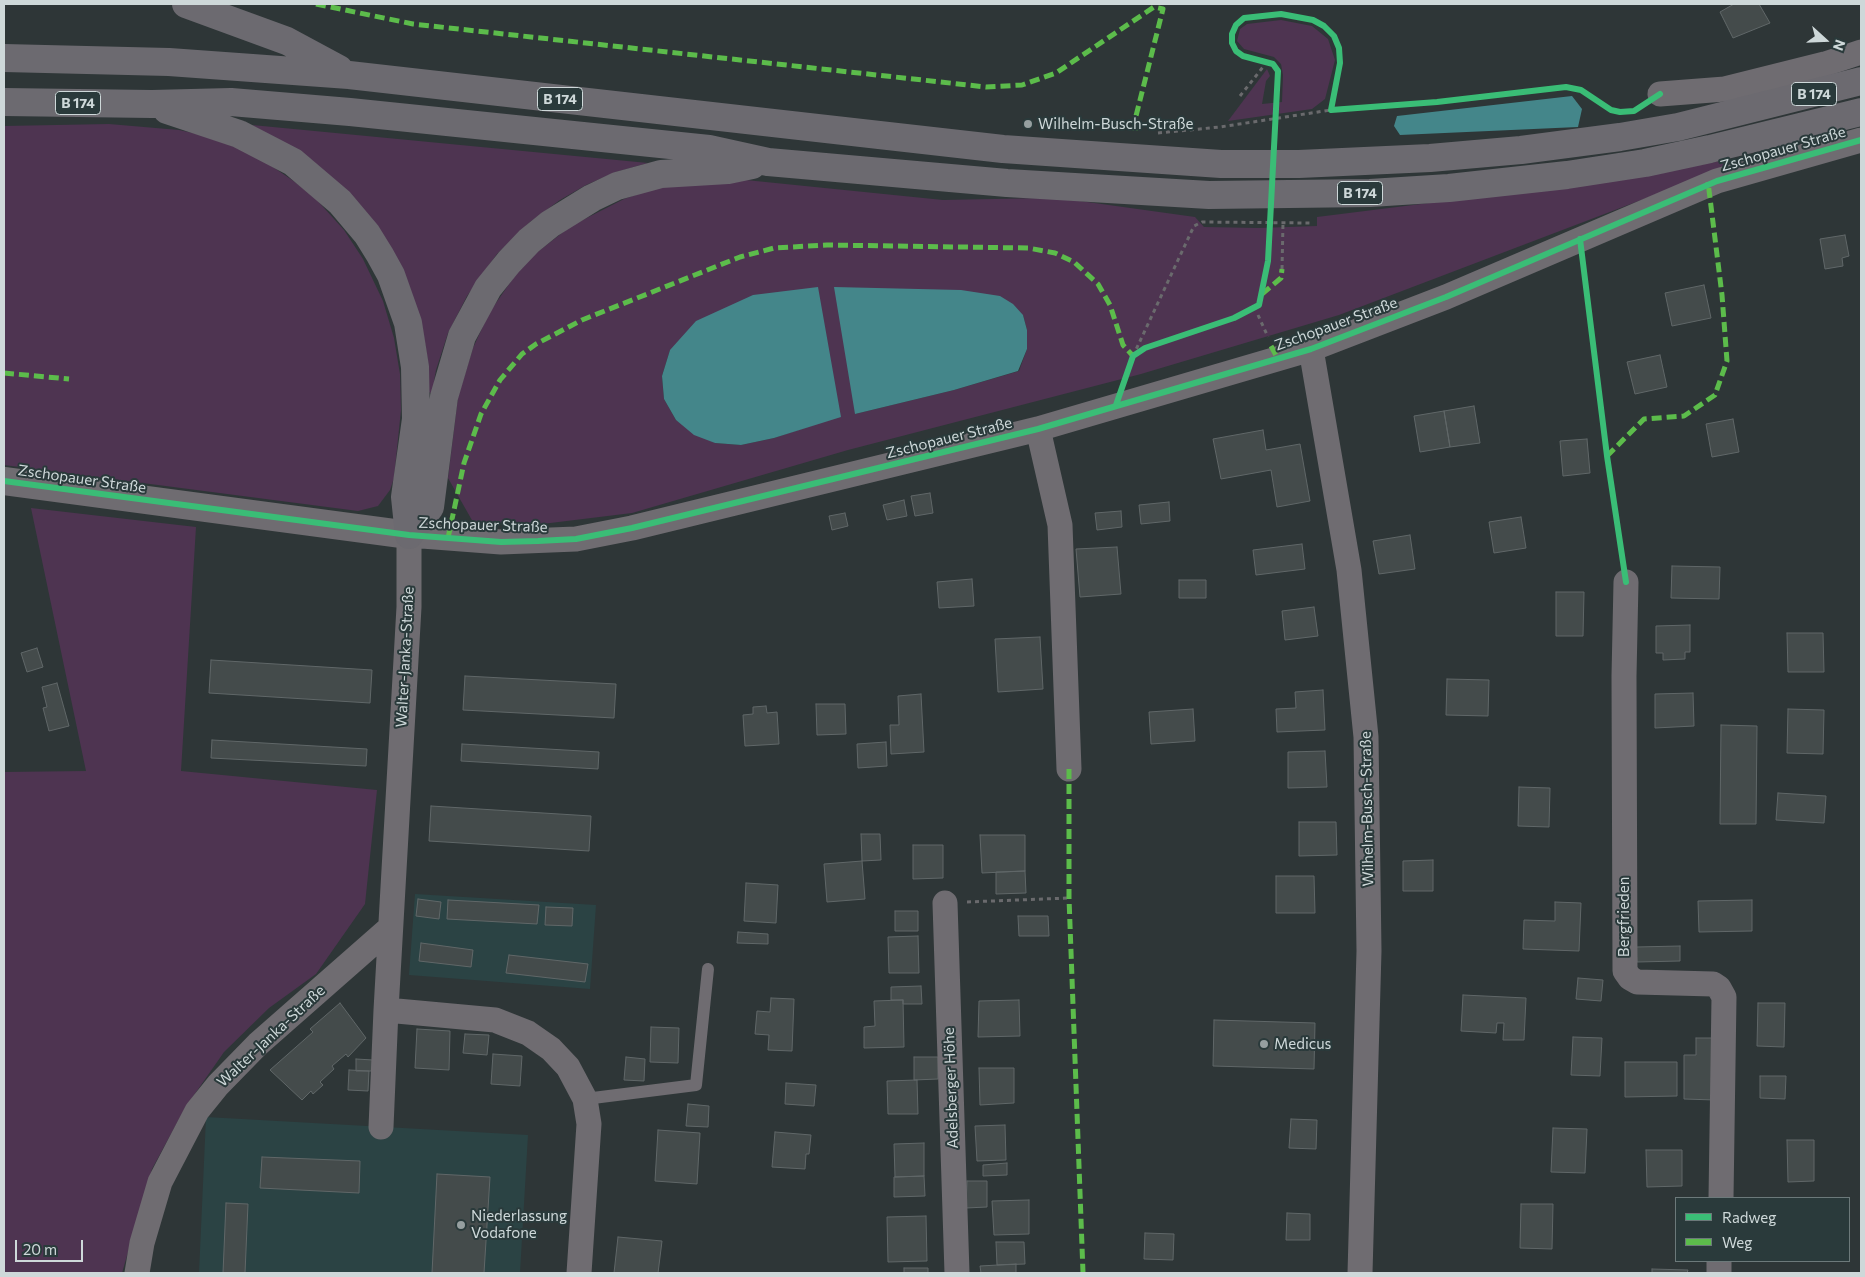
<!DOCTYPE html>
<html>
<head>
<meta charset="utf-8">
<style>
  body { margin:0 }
  #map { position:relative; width:1865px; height:1277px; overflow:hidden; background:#2e3637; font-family:Commissioner,sans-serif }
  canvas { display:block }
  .frame { position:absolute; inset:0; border:5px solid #ced8d9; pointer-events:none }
  .legend { position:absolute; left:1675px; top:1197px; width:175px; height:65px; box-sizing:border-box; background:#2a3a3b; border:1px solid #6c797a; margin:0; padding:6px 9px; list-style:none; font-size:15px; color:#ced8d9 }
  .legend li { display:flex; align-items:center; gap:10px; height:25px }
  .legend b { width:25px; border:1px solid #6c797a }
  .north { position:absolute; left:1800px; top:15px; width:50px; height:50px; -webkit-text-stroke:4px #2a3a3b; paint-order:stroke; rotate:110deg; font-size:14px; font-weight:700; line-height:20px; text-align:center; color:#ced8d9 }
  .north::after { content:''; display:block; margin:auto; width:18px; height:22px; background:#ced8d9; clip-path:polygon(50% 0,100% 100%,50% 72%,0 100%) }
  .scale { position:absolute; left:15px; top:1240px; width:68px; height:22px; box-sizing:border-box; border:2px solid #ced8d9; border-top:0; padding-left:6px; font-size:15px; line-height:18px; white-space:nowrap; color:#ced8d9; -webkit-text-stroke:4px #2a3a3b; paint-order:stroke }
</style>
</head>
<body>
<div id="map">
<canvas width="1865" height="1277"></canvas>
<div class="frame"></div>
<ul class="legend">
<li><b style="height:6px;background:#3abd76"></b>Radweg</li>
<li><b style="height:6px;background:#5cbc4b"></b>Weg</li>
</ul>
<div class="north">N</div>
<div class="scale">20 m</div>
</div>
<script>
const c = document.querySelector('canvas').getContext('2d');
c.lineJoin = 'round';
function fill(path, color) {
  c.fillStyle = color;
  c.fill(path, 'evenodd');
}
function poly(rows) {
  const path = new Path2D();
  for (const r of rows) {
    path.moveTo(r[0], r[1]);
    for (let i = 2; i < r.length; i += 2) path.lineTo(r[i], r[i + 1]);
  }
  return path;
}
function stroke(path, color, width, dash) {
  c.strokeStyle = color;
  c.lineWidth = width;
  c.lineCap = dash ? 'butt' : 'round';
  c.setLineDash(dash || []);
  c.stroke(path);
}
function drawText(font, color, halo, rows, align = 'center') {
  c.font = font + ' Commissioner,sans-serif';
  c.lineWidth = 4;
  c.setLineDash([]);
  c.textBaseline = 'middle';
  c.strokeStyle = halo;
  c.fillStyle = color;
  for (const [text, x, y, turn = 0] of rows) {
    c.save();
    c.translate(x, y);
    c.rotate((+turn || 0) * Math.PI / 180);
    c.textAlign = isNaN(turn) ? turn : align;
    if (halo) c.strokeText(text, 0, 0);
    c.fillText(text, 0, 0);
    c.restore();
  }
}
const built = poly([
  [415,894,596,905,590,989,409,975],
  [206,1117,528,1135,520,1273,199,1273]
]);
const green = poly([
  [1281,20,1312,26,1328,39,1335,60,1325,99,1312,109,1228,121,1267,69,1270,76,1266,81,1262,104,1282,102,1283,75,1281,64,1274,57,1244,49,1237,41,1240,29,1247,24],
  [109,124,179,130,202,135,238,148,267,163,295,182,315,198,344,230,363,259,383,301,394,338,400,374,401,410,394,478,390,490,378,506,358,511,4,465,4,126],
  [252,125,648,163,616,172,586,185,560,200,530,222,497,254,467,296,448,333,436,370,434,381,437,384,432,394,426,390,425,382,429,375,428,361,421,321,349,193,309,158],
  [1725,160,1728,167,1339,315,1141,374,848,450,632,513,534,525,473,522,448,478,458,397,473,348,489,313,514,277,531,257,571,226,624,199,678,180,736,179,943,200,1045,198,1080,201,1195,217,1204,227,1259,228,1317,226,1317,217,1637,177],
  [1023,315,1027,330,1027,349,1019,371,954,390,855,414],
  [670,350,840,416,774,438,741,445,715,443,676,420,664,399,662,376],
  [31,508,196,527,181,771,377,790,365,904,316,974,269,1008,224,1052,185,1108,152,1169,122,1273,4,1273,4,772,86,771]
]);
const water = poly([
  [1572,96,1582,109,1578,127,1400,135,1394,126,1397,116],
  [818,287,841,417,774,438,741,445,715,443,694,435,676,420,664,399,662,376,670,350,696,321,753,295],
  [834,287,961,290,1000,296,1013,304,1023,315,1027,330,1027,349,1018,371,954,390,855,414]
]);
const building = poly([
  [1734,4,1759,4,1770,23,1733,38,1720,12,1734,4],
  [1845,235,1849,256,1842,258,1843,266,1825,269,1820,239,1845,235],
  [1704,285,1711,318,1672,326,1665,293,1704,285],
  [1660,355,1667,387,1635,394,1627,362,1660,355],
  [1474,406,1480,443,1450,447,1444,411,1474,406],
  [1444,411,1450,447,1420,452,1414,416,1444,411],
  [1733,419,1739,452,1712,457,1706,424,1733,419],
  [1263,430,1266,450,1300,444,1310,501,1277,507,1271,470,1221,479,1213,439,1263,430],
  [1587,439,1590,473,1563,476,1560,441,1587,439],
  [930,493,933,513,915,516,911,496,930,493],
  [904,500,907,516,887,520,883,505,904,500],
  [1169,502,1170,521,1141,524,1139,505,1169,502],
  [1121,511,1122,527,1097,530,1095,513,1121,511],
  [845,513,848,526,832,530,829,516,845,513],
  [1521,517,1526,548,1494,553,1489,522,1521,517],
  [1410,535,1415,569,1379,574,1373,541,1410,535],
  [1302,544,1305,569,1256,575,1253,550,1302,544],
  [1117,547,1121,594,1080,597,1076,549,1117,547],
  [1672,566,1720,567,1719,599,1671,598,1672,566],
  [972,579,974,606,939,608,937,582,972,579],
  [1179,580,1206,580,1206,598,1179,598,1179,580],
  [1556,592,1584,592,1583,636,1556,636,1556,592],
  [1314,607,1318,636,1285,640,1282,611,1314,607],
  [1690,625,1690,652,1685,652,1685,659,1663,660,1663,653,1656,653,1656,626,1690,625],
  [1787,633,1823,633,1824,672,1788,672,1787,633],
  [1040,637,1043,689,998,692,995,639,1040,637],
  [37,648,43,667,27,672,21,653,37,648],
  [211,660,372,670,370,703,209,693,211,660],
  [465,676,616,684,614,718,463,710,465,676],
  [1447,679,1489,680,1488,716,1446,715,1447,679],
  [57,683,69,726,49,731,43,708,47,707,42,687,57,683],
  [1323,690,1325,730,1277,732,1276,709,1296,708,1295,692,1323,690],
  [1693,693,1694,726,1655,728,1655,694,1693,693],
  [921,694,924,752,891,754,890,725,899,725,898,696,921,694],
  [816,704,845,704,846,734,817,735,816,704],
  [766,706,767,713,777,712,779,744,745,746,743,715,753,714,753,707,766,706],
  [1193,709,1195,741,1151,744,1149,712,1193,709],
  [1788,709,1824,710,1823,754,1787,753,1788,709],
  [1721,725,1757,726,1756,824,1720,824,1721,725],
  [212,740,367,749,366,766,211,758,212,740],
  [886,742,887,766,858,768,857,744,886,742],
  [462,744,599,752,598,769,461,761,462,744],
  [1325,751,1327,787,1288,788,1288,752,1325,751],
  [1519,787,1550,788,1549,827,1518,826,1519,787],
  [1778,793,1826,796,1824,823,1776,820,1778,793],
  [431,806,591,816,589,851,429,841,431,806],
  [1299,822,1336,822,1337,855,1299,856,1299,822],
  [861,834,880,834,881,860,862,861,861,834],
  [980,835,1025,835,1025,871,982,873,980,835],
  [913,845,943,845,943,878,913,879,913,845],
  [1433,860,1433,891,1403,891,1403,861,1433,860],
  [862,861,865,899,827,902,824,864,862,861],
  [1025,871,1026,893,996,894,996,872,1025,871],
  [1276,876,1314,876,1315,913,1276,913,1276,876],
  [746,883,778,885,776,923,744,921,746,883],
  [418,899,441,902,439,919,416,916,418,899],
  [448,900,539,905,537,924,447,919,448,900],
  [1752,900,1752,931,1699,932,1698,901,1752,900],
  [1555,902,1581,903,1579,951,1523,949,1524,920,1555,921,1555,902],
  [546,907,573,908,572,926,545,925,546,907],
  [895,911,918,911,918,931,895,931,895,911],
  [1018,916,1048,916,1049,936,1019,936,1018,916],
  [738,932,768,934,768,944,737,943,738,932],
  [918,936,919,973,889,973,888,937,918,936],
  [421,943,473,950,471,967,419,961,421,943],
  [1680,946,1680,961,1637,962,1636,947,1680,946],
  [509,955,588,964,585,982,506,973,509,955],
  [1578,978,1603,980,1601,1001,1576,999,1578,978],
  [921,986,922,1004,903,1004,903,1000,891,1000,891,987,921,986],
  [1463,995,1526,998,1524,1040,1503,1040,1504,1023,1497,1023,1496,1033,1461,1031,1463,995],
  [771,998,794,999,792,1051,768,1050,769,1035,755,1034,757,1011,770,1012,771,998],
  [903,1000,904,1047,864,1048,864,1027,875,1026,874,1001,903,1000],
  [1019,1000,1020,1036,978,1037,979,1001,1019,1000],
  [340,1003,366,1038,348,1057,346,1054,332,1066,334,1069,320,1082,323,1085,313,1094,311,1091,302,1100,270,1070,313,1032,310,1029,340,1003],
  [1758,1003,1785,1003,1784,1047,1757,1046,1758,1003],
  [1214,1020,1315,1023,1314,1069,1213,1066,1214,1020],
  [651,1027,679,1028,678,1063,650,1062,651,1027],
  [417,1029,450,1031,449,1070,415,1068,417,1029],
  [465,1034,489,1035,487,1055,463,1053,465,1034],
  [1573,1037,1602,1038,1600,1076,1571,1075,1573,1037],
  [1696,1038,1716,1038,1715,1100,1684,1099,1684,1055,1696,1055,1696,1038],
  [493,1054,522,1056,520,1086,491,1084,493,1054],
  [626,1057,645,1059,644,1081,624,1080,626,1057],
  [914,1057,938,1057,938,1079,914,1080,914,1057],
  [356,1059,373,1060,373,1071,356,1071,356,1059],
  [1625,1062,1677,1062,1677,1096,1625,1097,1625,1062],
  [979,1068,1014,1068,1014,1103,980,1105,979,1068],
  [349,1070,369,1071,368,1091,348,1090,349,1070],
  [1760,1076,1786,1076,1785,1099,1760,1098,1760,1076],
  [917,1080,918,1114,888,1114,887,1081,917,1080],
  [786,1083,816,1085,814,1106,785,1104,786,1083],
  [688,1104,709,1106,708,1127,686,1126,688,1104],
  [1291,1119,1317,1120,1316,1149,1289,1148,1291,1119],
  [1005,1125,1006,1160,977,1161,975,1126,1005,1125],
  [1553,1128,1587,1129,1585,1173,1551,1172,1553,1128],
  [658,1130,700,1133,697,1184,655,1181,658,1130],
  [775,1132,811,1135,809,1154,806,1154,805,1169,772,1167,775,1132],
  [1787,1140,1814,1140,1814,1181,1788,1182,1787,1140],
  [924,1143,924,1176,895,1177,894,1144,924,1143],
  [1646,1150,1682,1150,1682,1186,1647,1187,1646,1150],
  [262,1157,360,1161,359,1193,260,1188,262,1157],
  [1007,1163,1007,1175,983,1176,983,1165,1007,1163],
  [437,1174,490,1177,484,1273,432,1273,437,1174],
  [924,1176,925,1196,894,1197,894,1177,924,1176],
  [967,1181,987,1181,987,1207,966,1208,967,1181],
  [1029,1200,1029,1234,994,1235,992,1201,1029,1200],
  [226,1203,248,1204,245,1273,223,1273,226,1203],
  [1521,1204,1553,1204,1552,1249,1520,1248,1521,1204],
  [1287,1213,1310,1214,1310,1240,1286,1240,1287,1213],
  [926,1216,927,1261,888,1262,887,1217,926,1216],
  [1145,1233,1174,1234,1173,1260,1144,1259,1145,1233],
  [618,1237,662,1241,658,1273,614,1273,618,1237],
  [996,1242,1024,1242,1025,1264,997,1265,996,1242],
  [1016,1264,1016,1273,981,1273,980,1266,1016,1264],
  [904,1268,928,1268,928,1273,904,1273,904,1268],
  [1652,1269,1688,1270,1687,1273,1652,1273,1652,1269]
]);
const path = poly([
  [1240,96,1263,67],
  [1158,133,1220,127,1331,110],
  [1282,269,1283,223],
  [1258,315,1268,337],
  [1133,356,1194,226,1202,222,1310,223],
  [967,902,1069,898]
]);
const service = poly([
  [585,1099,696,1085,708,969]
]);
const minor = poly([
  [1660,94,1725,89,1825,64,1861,52],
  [1311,349,1349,570,1366,737,1369,951,1360,1273],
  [1038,429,1060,525,1069,769],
  [1626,582,1624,676,1625,971,1630,978,1637,982,1713,984,1719,988,1724,997,1721,1198],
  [945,903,957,1273],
  [381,1127,386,1010],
  [137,1273,142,1243,160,1182,197,1111,218,1085,258,1044,390,928],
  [579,1273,589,1124,585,1099,568,1067,551,1049,528,1033,495,1020,386,1010,409,607,409,535,501,542,576,539,632,528,1038,429,1311,349,1446,297,1717,181,1861,140],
  [1719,1273,1719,1261]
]);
const tertiary = poly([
  [4,481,409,535]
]);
const trunk = poly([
  [186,4,287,41,339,69],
  [4,58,169,62,349,75,1003,149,1221,164,1299,164,1430,158,1521,150,1620,137,1678,127,1861,81],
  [4,102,152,104,231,102,350,112,709,149,768,162,1007,183,1209,195,1370,193,1449,188,1567,175,1645,163,1710,149,1861,112],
  [167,110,239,134,293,162,340,202,367,234,380,255,391,275,408,323,415,367,416,419,405,497,409,535],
  [409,535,430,507,444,397,462,336,488,288,509,262,529,241,550,224,592,198,617,186,661,174,728,170,752,165]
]);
const quiet = poly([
  [316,4,413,24,986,87,1022,85,1056,73,1154,7,1163,9,1135,120,1135,133],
  [1262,294,1281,278,1282,269],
  [1271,346,1278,359],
  [4,373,69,379],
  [1607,456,1644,419,1684,416,1715,395,1727,361,1722,295,1708,182],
  [448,538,464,463,481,414,500,380,522,354,536,344,582,320,740,257,774,248,827,245,1028,248,1055,253,1074,262,1098,284,1110,305,1123,345,1133,356],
  [1069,769,1069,898,1083,1273]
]);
const cycleway = poly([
  [1580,239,1607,456,1626,582],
  [1116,405,1133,356,1145,348,1234,318,1259,305,1268,261,1278,71,1273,64,1243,56,1236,51,1232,43,1232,34,1236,25,1244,18,1281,14,1313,20,1324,26,1334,36,1339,48,1340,63,1331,110,1437,102,1566,87,1581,90,1611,110,1620,112,1634,111,1660,94],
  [4,481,409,535,501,542,538,541,576,539,632,528,1038,429,1311,349,1446,297,1717,181,1861,140]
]);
const markers = [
  [1028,124,5,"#969fa0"],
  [1264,1044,5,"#969fa0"],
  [461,1225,5,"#969fa0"]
];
const shields = [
  [1814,94,45],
  [560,99,45],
  [78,103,45],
  [1360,193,45]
];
const shieldNames = [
  ["B 174",1814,94],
  ["B 174",560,99],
  ["B 174",78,103],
  ["B 174",1360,193]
];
const poiNames = [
  ["Wilhelm-Busch-Straße",1038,124],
  ["Medicus",1274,1044],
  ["Niederlassung",471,1216],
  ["Vodafone",471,1233]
];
const streetNames = [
  ["Zschopauer Straße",1783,149,-16],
  ["Zschopauer Straße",1336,324,-20],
  ["Zschopauer Straße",949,438,-14],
  ["Zschopauer Straße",82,479,8],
  ["Zschopauer Straße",483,525,2],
  ["Walter-Janka-Straße",405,657,-87],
  ["Wilhelm-Busch-Straße",1367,809,-91],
  ["Bergfrieden",1624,917,-90],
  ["Walter-Janka-Straße",271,1036,-43],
  ["Adelsberger Höhe",951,1088,-92]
];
fill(built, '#2b4344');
fill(green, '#4e3451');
fill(water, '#44868a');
fill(building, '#444b4b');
stroke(building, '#606768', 1);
stroke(path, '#6a6a6d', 3, [4, 4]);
stroke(service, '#6f6c71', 12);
stroke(minor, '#6f6c71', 25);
stroke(tertiary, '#6f6c71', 28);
stroke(trunk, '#6c6a70', 28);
stroke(quiet, '#5cbc4b', 5, [10, 5]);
stroke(cycleway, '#3abd76', 6);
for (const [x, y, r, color] of markers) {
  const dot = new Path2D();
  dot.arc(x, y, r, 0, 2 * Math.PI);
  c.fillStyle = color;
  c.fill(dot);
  stroke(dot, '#2a3a3b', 2);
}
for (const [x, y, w] of shields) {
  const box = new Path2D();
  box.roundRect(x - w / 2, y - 11.5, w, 23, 4);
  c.fillStyle = '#2a3a3b';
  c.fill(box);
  stroke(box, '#ced8d9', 1);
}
drawText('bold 14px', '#ced8d9', null, shieldNames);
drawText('15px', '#ced8d9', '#2a3a3b', poiNames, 'left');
drawText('15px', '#ced8d9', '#2a3a3b', streetNames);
</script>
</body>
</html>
